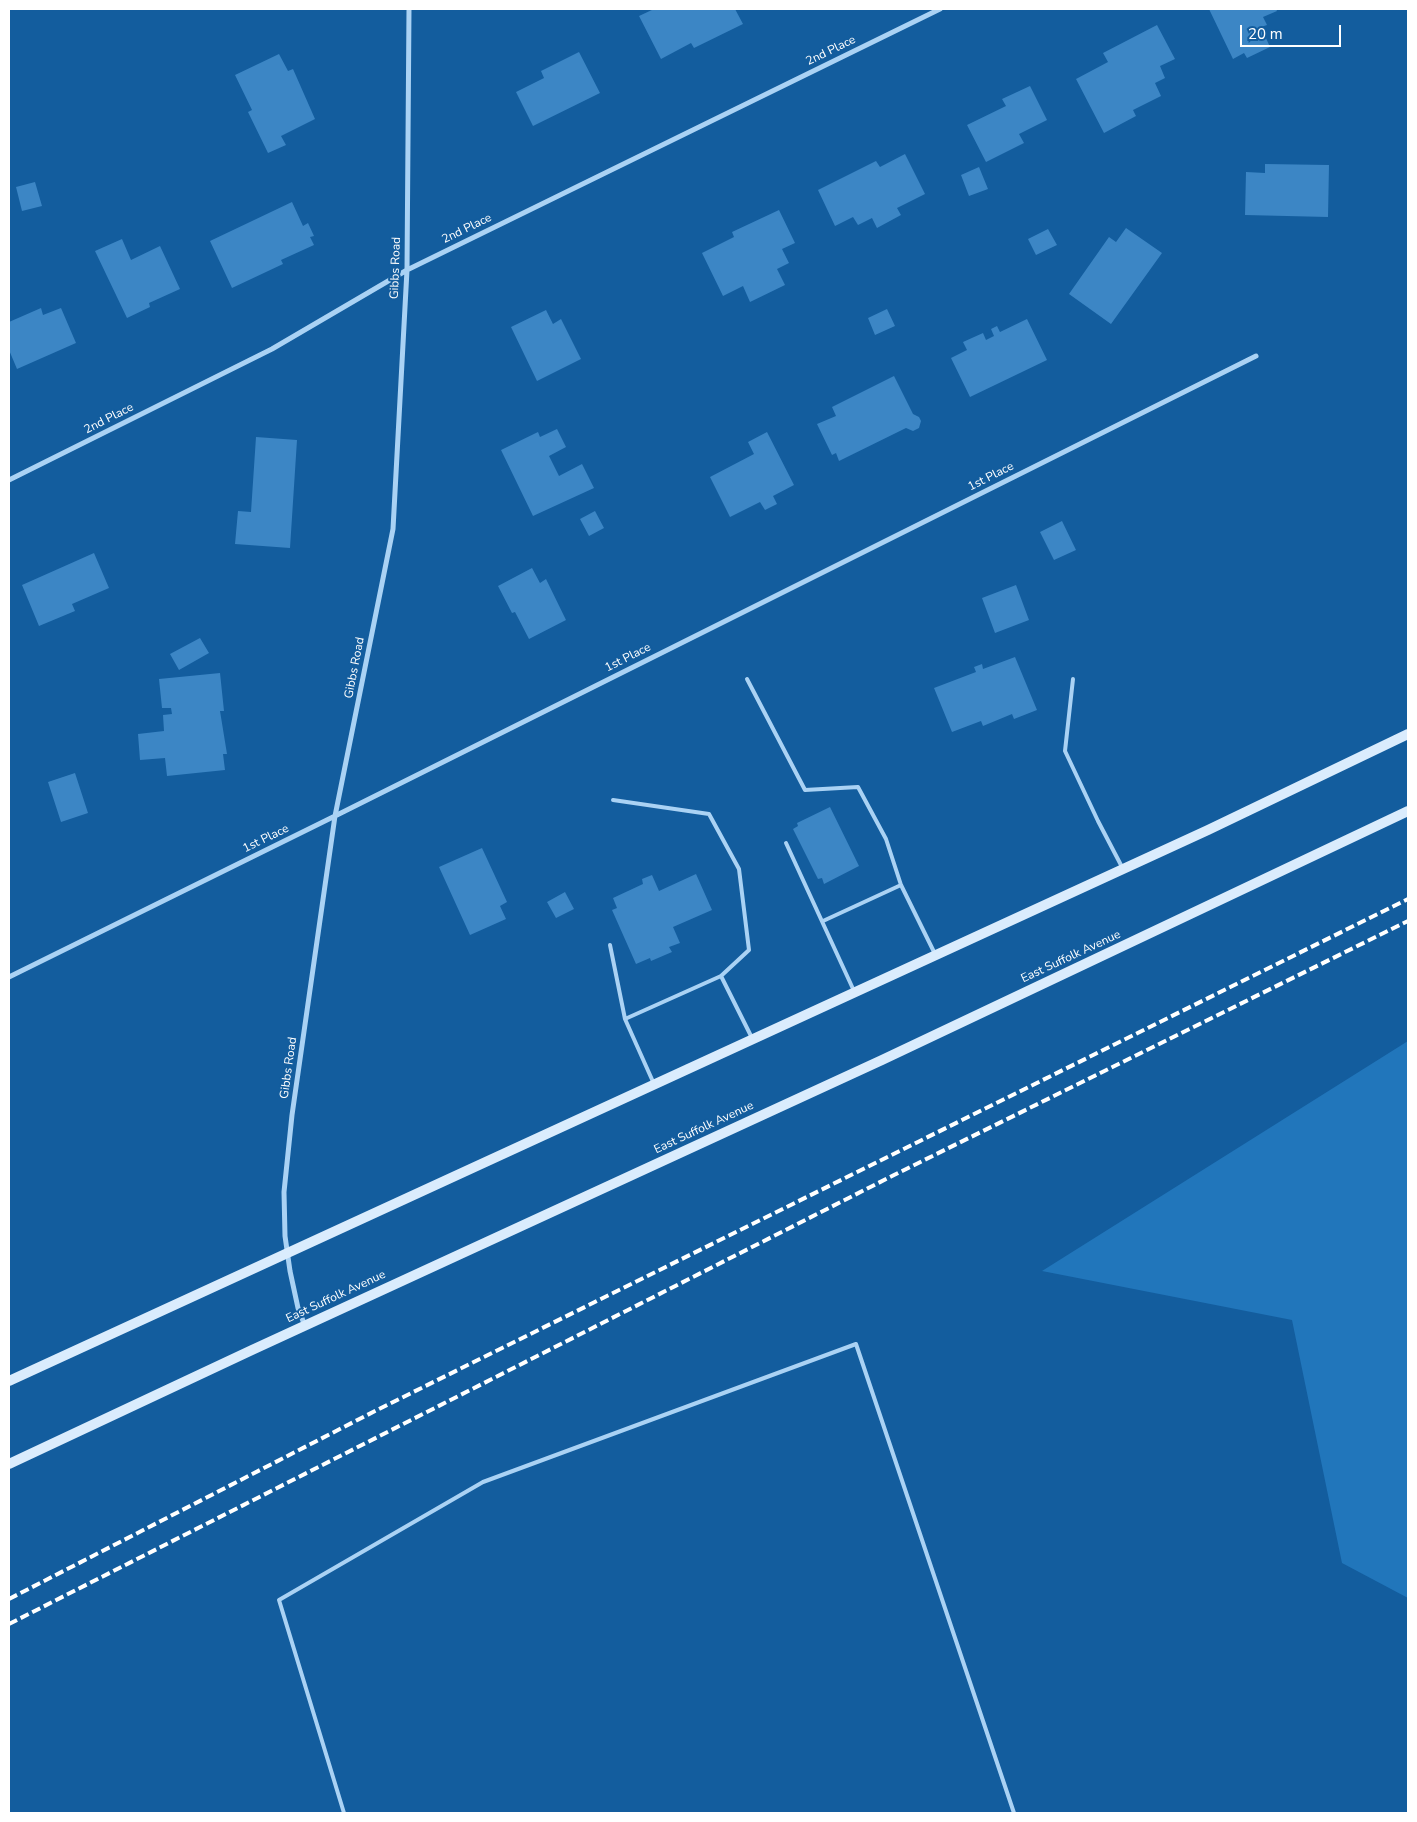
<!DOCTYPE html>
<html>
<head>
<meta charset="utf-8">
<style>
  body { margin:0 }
  #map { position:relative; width:1417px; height:1822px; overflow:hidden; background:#135d9e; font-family:"Nunito Sans",sans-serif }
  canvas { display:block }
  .frame { position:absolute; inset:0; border:10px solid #fff; pointer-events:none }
  .scale { position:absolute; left:1240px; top:25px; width:101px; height:22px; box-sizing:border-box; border:2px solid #fff; border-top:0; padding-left:6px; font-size:15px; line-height:18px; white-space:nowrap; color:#fff; -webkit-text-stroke:4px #135d9e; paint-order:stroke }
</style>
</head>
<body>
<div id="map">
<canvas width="1417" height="1822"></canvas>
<div class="frame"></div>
<div class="scale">20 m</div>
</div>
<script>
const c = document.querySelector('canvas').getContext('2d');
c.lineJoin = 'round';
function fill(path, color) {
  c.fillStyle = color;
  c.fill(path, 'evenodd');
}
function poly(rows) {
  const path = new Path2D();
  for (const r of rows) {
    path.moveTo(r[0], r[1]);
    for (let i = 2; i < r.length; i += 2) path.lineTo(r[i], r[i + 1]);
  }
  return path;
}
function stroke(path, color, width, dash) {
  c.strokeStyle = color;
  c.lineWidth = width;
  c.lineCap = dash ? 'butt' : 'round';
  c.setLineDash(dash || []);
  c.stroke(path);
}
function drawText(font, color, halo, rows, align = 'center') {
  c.font = font + ' "Nunito Sans",sans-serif';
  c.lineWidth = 4;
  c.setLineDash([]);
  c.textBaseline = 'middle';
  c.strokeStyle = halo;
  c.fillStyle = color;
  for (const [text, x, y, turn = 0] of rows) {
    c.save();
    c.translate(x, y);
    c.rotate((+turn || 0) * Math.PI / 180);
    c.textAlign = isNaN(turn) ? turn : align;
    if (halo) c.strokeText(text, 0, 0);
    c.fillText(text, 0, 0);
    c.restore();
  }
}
const green = poly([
  [1408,1041,1408,1598,1342,1563,1292,1320,1042,1271]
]);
const building = poly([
  [654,9,735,9,743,24,694,48,691,43,661,59,639,16],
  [1209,9,1276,9,1277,11,1263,17,1267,25,1261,27,1270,47,1247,58,1244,53,1233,59],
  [1157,25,1175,59,1160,66,1165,78,1155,83,1161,96,1133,110,1136,116,1104,133,1076,79,1108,62,1103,53],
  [579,52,600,93,533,126,516,92,544,78,541,71],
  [279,54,288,71,293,69,315,119,281,136,286,145,268,153,248,112,252,110,235,75],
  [1030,86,1047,120,1019,134,1024,143,986,162,967,125,1006,106,1002,99],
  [905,154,925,194,897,208,901,215,877,228,872,218,858,225,853,217,835,226,818,190,876,161,880,167],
  [1265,164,1329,165,1328,217,1245,215,1246,172,1265,173],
  [979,167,988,189,969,196,961,175],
  [35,182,42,206,22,211,16,187],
  [292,202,303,226,308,223,314,236,310,237,314,245,281,260,283,264,232,288,210,241],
  [779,210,795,243,782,249,789,263,777,269,785,285,750,302,743,286,723,296,702,253,734,237,732,232],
  [1126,228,1162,253,1111,324,1069,294,1109,237,1116,242],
  [1048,229,1057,245,1036,255,1028,239],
  [122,239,131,260,160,246,180,289,149,303,150,307,127,318,95,251],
  [41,308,43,315,61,308,76,343,17,369,9,350,9,322],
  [887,309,895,326,875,335,868,318],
  [546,310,553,324,561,319,581,359,537,381,511,327],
  [1027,319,1047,360,970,397,951,358,967,350,963,342,983,333,986,340,994,336,991,329,997,326,1000,332],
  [894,376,913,414,919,417,921,421,919,428,913,431,906,428,839,461,836,453,832,455,817,424,836,416,832,407],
  [557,429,566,447,549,456,559,476,582,464,594,488,533,516,501,450,538,432,540,437],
  [767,432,794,485,773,496,777,504,765,510,760,502,730,517,710,477,754,454,748,442],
  [256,437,297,440,290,548,235,544,238,511,251,512],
  [595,511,604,528,589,536,580,519],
  [1062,521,1076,550,1054,560,1040,532],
  [94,553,109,588,72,604,75,611,39,626,22,585],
  [532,568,540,583,546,579,566,620,529,639,515,612,512,613,498,586],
  [1016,585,1029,620,995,633,982,598],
  [200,638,209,653,179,670,170,654],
  [1015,657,1037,710,1014,719,1012,714,983,726,981,721,952,732,934,688,976,672,974,667,982,664,983,669],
  [220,673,224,711,220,711,227,754,223,754,225,770,167,776,165,758,140,760,138,734,164,731,163,715,172,714,171,708,162,708,159,679],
  [75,773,88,813,61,822,48,782],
  [830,807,859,866,824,884,822,878,818,879,793,829,798,826,797,823],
  [482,848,507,902,500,906,506,919,470,935,439,867],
  [696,874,712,910,673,927,680,943,669,947,672,952,651,961,650,958,636,964,612,910,617,908,613,898,643,884,642,879,652,875,659,891],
  [565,892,574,909,556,918,547,902]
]);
const lane = poly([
  [747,679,805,790,858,787,886,839,901,885,935,954],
  [1073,679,1065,751,1098,821,1122,867],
  [613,800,709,814,739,869,749,950,721,976],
  [786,843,854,991],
  [823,921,901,885],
  [610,945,625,1019],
  [654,1084,625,1019,721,976,752,1038],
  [344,1813,279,1600,483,1482,856,1344,1014,1813]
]);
const street = poly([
  [9,480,272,349,407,270,940,9],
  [9,977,335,816,1256,356],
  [305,1326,298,1308,290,1271,285,1236,284,1192,292,1115,335,816,393,529,407,270,409,9]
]);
const secondary = poly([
  [9,1381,1208,830,1408,734],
  [9,1464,252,1350,882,1060,1408,811]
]);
const rail = poly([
  [9,1599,375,1411,1408,899],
  [9,1624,894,1175,1408,921]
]);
const streetNames = [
  ["2nd Place",831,51,-26],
  ["2nd Place",467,229,-26],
  ["Gibbs Road",396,268,-88],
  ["2nd Place",109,419,-27],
  ["1st Place",991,477,-27],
  ["1st Place",628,658,-27],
  ["Gibbs Road",355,668,-79],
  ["1st Place",266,839,-26],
  ["East Suffolk Avenue",1071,957,-25],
  ["Gibbs Road",289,1068,-82],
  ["East Suffolk Avenue",704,1128,-25],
  ["East Suffolk Avenue",336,1297,-25]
];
fill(green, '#2176bb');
fill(building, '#3c86c5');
stroke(lane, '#aad2f4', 4);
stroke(street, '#aad2f4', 5);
stroke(secondary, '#daecfd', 10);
stroke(rail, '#fff', 4, [9, 4]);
drawText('12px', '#fff', '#135d9e', streetNames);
</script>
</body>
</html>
